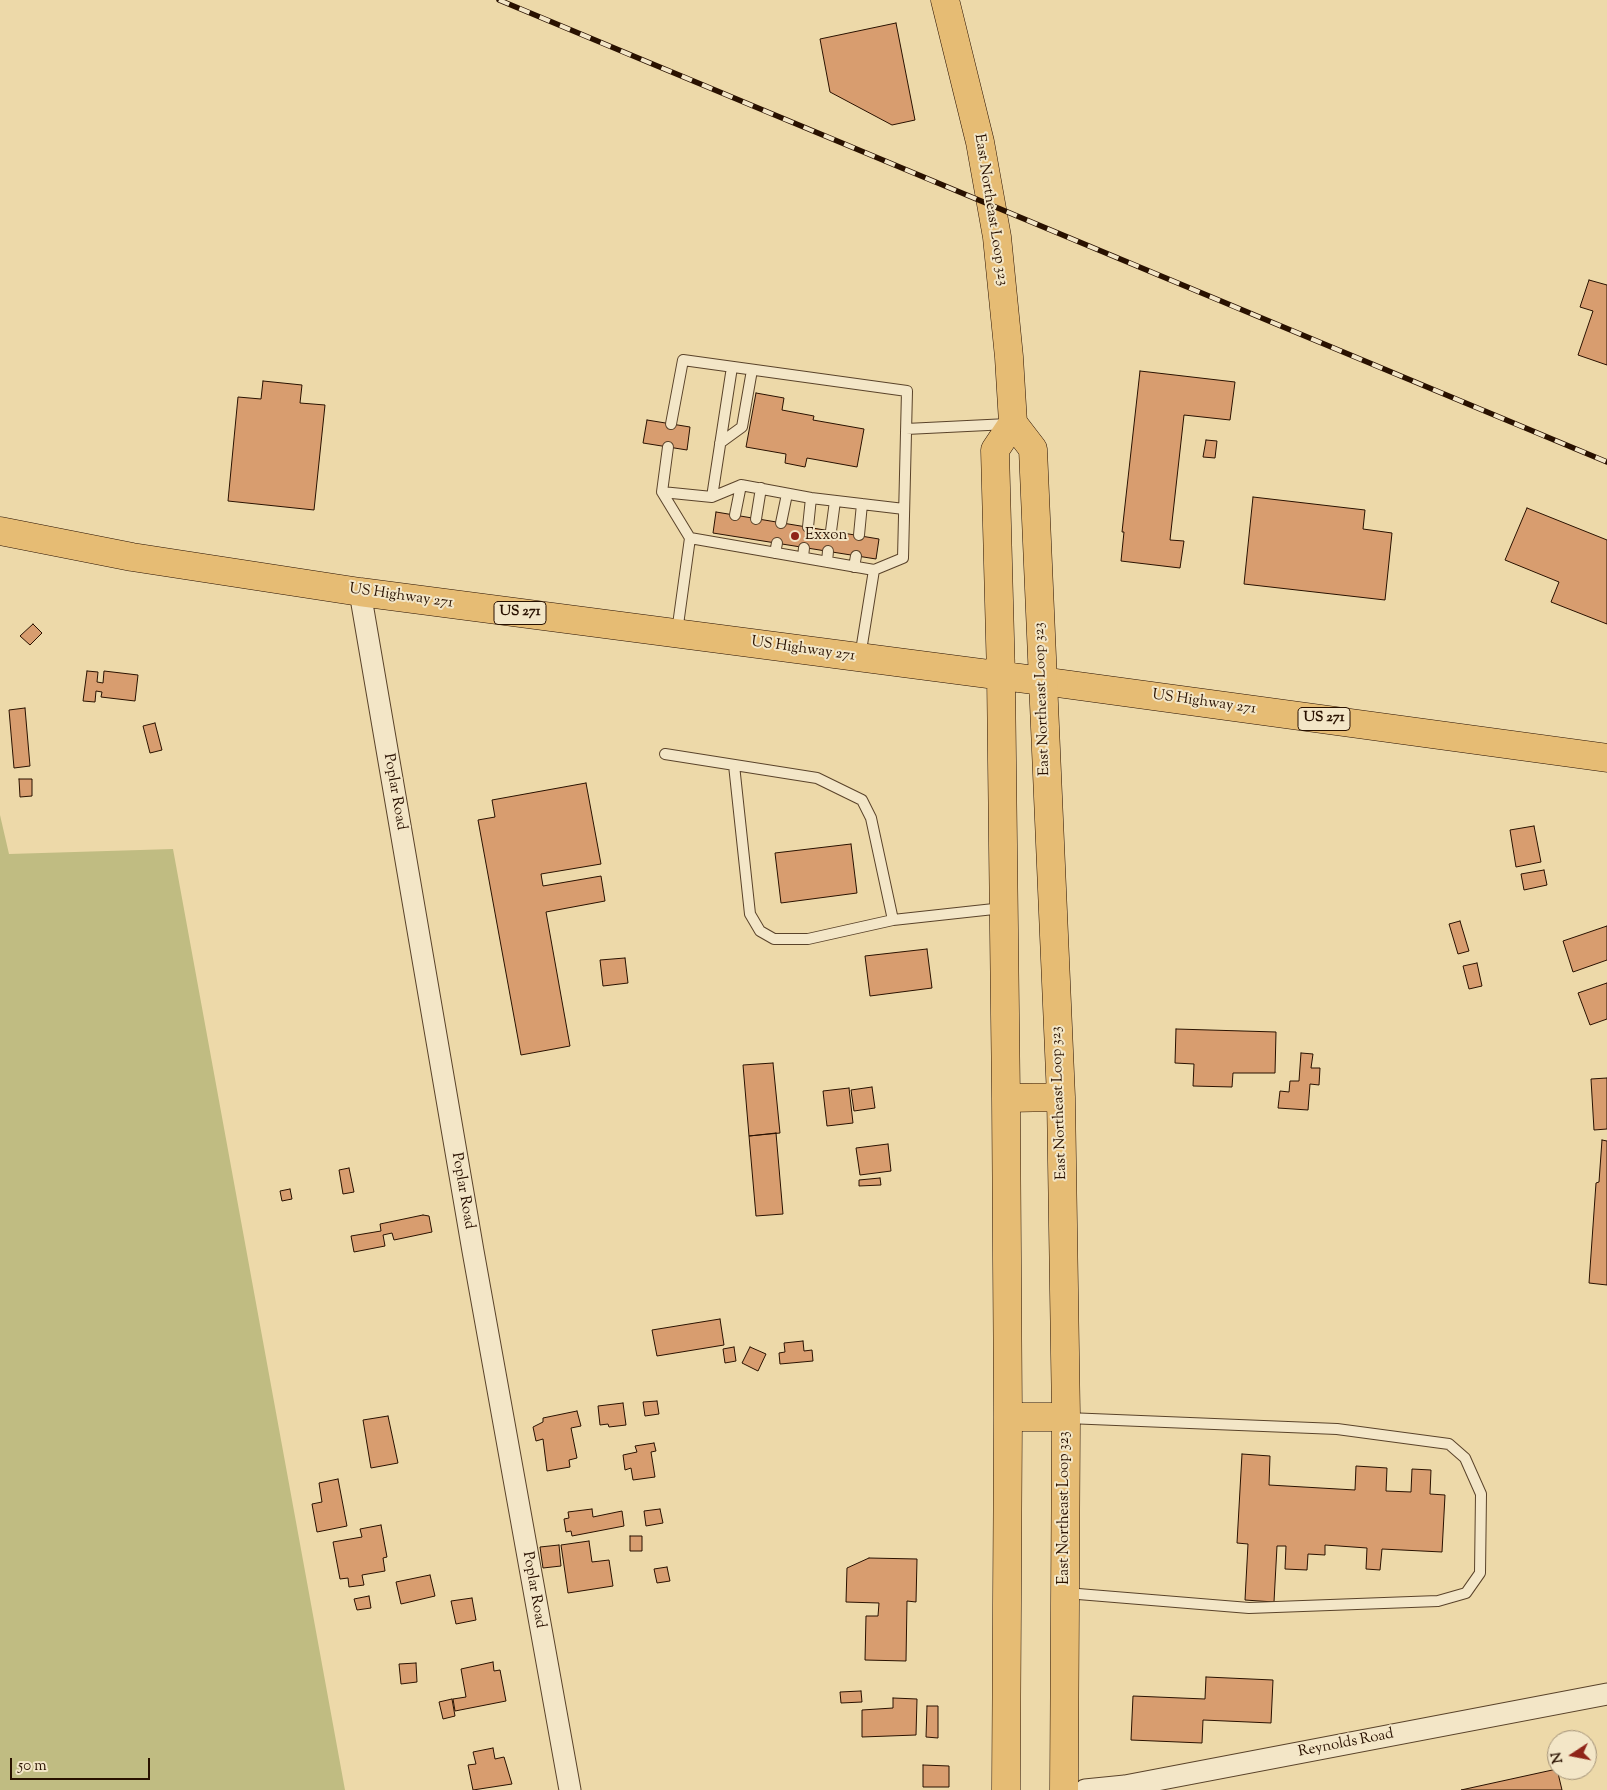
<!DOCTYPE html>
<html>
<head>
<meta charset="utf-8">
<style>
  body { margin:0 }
  #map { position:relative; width:1607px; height:1790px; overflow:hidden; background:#edd9a9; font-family:"Sorts Mill Goudy",serif }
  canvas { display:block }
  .north { position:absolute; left:1547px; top:1730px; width:50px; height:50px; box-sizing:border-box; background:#f3e6c7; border:1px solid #a29177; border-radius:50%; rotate:259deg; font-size:14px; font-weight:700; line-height:20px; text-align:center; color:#291100 }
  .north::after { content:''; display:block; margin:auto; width:18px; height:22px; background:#8f2418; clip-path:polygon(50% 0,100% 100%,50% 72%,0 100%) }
  .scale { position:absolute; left:10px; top:1758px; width:140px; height:22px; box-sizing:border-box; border:2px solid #291100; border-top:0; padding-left:6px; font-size:15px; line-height:18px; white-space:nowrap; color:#291100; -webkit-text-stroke:4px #f3e6c7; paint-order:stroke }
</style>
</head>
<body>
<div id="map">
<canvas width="1607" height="1790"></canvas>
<div class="north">N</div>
<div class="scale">50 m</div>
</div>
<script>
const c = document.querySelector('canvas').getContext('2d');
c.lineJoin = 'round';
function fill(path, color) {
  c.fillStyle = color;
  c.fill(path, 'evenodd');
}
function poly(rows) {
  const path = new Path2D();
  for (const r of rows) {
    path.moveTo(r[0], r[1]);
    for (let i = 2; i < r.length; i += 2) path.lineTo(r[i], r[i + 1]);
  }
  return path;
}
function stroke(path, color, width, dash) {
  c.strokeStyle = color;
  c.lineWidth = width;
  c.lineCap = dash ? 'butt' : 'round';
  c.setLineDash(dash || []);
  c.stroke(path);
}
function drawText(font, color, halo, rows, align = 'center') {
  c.font = font + ' "Sorts Mill Goudy",serif';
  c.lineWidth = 4;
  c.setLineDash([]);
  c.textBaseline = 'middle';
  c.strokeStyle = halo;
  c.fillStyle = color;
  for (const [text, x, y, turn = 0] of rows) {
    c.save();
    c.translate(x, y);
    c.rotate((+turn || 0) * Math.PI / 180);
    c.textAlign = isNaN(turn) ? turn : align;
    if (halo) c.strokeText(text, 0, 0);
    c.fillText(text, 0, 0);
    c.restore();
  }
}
const green = poly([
  [0,815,9,854,173,849,345,1790,0,1790]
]);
const building = poly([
  [896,23,915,120,892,125,830,92,820,39,896,23],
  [1589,280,1607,285,1607,365,1578,355,1593,311,1580,307,1589,280],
  [1140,371,1235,382,1230,420,1184,415,1170,540,1184,541,1180,568,1121,561,1124,532,1122,532,1140,371],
  [263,381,302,385,300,403,325,405,314,510,228,501,238,397,261,399,263,381],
  [756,393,784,398,782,410,814,416,813,420,864,429,857,467,807,458,805,467,785,463,786,454,746,447,756,393],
  [647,420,690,427,687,450,643,443,647,420],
  [1206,440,1217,441,1215,458,1203,457,1206,440],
  [1253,497,1365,510,1363,529,1392,533,1385,600,1244,584,1253,497],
  [1527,508,1607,540,1607,624,1551,602,1559,582,1505,560,1527,508],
  [716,512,879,539,876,559,713,533,716,512],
  [33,624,42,633,30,645,20,636,33,624],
  [87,671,98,672,97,682,103,683,104,671,138,675,135,701,101,697,102,692,96,691,95,702,83,701,87,671],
  [25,708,30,766,14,768,9,710,25,708],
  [155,723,162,750,150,753,143,726,155,723],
  [19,779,32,779,32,796,20,797,19,779],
  [586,783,601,864,541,874,543,886,601,876,605,901,546,912,570,1046,521,1055,478,820,495,817,492,800,586,783],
  [1534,826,1541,862,1516,867,1510,830,1534,826],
  [851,844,857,893,781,903,775,853,851,844],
  [1544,870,1547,885,1524,890,1521,874,1544,870],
  [1460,921,1469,951,1458,954,1449,924,1460,921],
  [1607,926,1607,960,1573,972,1563,941,1607,926],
  [927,949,932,988,870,996,865,956,927,949],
  [625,958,628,983,603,986,600,960,625,958],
  [1477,963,1482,986,1469,989,1463,966,1477,963],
  [1607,983,1607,1019,1590,1025,1578,993,1607,983],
  [1176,1029,1276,1032,1275,1073,1233,1073,1232,1087,1193,1086,1194,1064,1175,1063,1176,1029],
  [1301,1053,1313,1054,1311,1068,1320,1068,1319,1085,1310,1084,1308,1110,1278,1108,1280,1091,1289,1092,1290,1081,1299,1081,1301,1053],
  [773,1063,780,1133,749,1136,743,1065,773,1063],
  [1607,1078,1607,1129,1594,1130,1591,1079,1607,1078],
  [872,1087,875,1108,854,1111,851,1090,872,1087],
  [849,1088,853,1123,827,1126,823,1091,849,1088],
  [776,1133,783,1214,756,1216,749,1136,776,1133],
  [1602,1140,1607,1141,1607,1285,1589,1283,1596,1183,1599,1182,1602,1140],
  [888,1144,891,1171,860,1175,856,1148,888,1144],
  [349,1168,354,1192,343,1194,339,1170,349,1168],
  [880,1178,881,1185,859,1186,859,1180,880,1178],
  [290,1189,292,1199,282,1201,280,1191,290,1189],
  [423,1215,429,1216,432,1232,394,1240,392,1233,383,1235,385,1246,354,1252,351,1236,381,1231,380,1224,423,1215],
  [720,1319,724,1345,657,1356,652,1330,720,1319],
  [803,1341,804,1351,812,1350,813,1361,780,1364,779,1353,785,1352,784,1343,803,1341],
  [734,1347,736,1361,725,1363,723,1349,734,1347],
  [750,1347,766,1354,758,1371,742,1363,750,1347],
  [657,1401,659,1414,645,1416,643,1402,657,1401],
  [623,1403,626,1425,609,1427,608,1424,600,1425,598,1406,623,1403],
  [577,1411,581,1426,571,1428,577,1458,569,1460,570,1467,547,1471,543,1439,536,1441,533,1427,543,1422,543,1418,577,1411],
  [388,1416,398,1463,371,1468,363,1420,388,1416],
  [654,1443,656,1451,651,1452,655,1477,633,1480,631,1468,625,1470,623,1455,637,1452,635,1446,654,1443],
  [1242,1454,1270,1456,1269,1485,1355,1490,1356,1466,1387,1468,1386,1491,1411,1492,1412,1469,1431,1470,1430,1494,1445,1495,1442,1552,1382,1549,1380,1570,1366,1569,1367,1548,1325,1545,1325,1555,1308,1554,1307,1570,1285,1569,1286,1546,1277,1546,1274,1602,1245,1600,1248,1544,1237,1543,1242,1454],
  [338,1479,347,1526,317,1532,312,1504,322,1502,319,1483,338,1479],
  [592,1509,593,1517,622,1511,624,1526,572,1536,571,1531,566,1532,564,1519,569,1518,568,1512,592,1509],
  [660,1509,663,1523,646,1526,644,1511,660,1509],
  [381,1525,387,1557,383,1558,385,1571,362,1575,364,1585,349,1587,348,1578,340,1579,333,1542,362,1537,360,1529,381,1525],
  [630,1536,642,1536,642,1551,630,1551,630,1536],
  [589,1541,592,1562,609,1560,613,1586,568,1593,561,1545,589,1541],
  [559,1545,561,1566,543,1568,540,1547,559,1545],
  [869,1558,917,1559,916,1602,907,1601,906,1661,865,1660,866,1616,878,1616,879,1603,846,1602,847,1568,869,1558],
  [667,1567,670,1581,657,1583,654,1569,667,1567],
  [430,1575,435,1596,401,1604,396,1582,430,1575],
  [369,1596,371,1608,357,1610,354,1599,369,1596],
  [472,1598,476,1620,456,1624,451,1601,472,1598],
  [493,1662,494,1671,500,1670,506,1701,455,1711,453,1699,466,1697,461,1669,493,1662],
  [416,1663,417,1682,401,1684,399,1664,416,1663],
  [1206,1677,1273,1680,1271,1723,1203,1720,1202,1743,1131,1740,1133,1696,1205,1699,1206,1677],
  [861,1691,862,1702,841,1703,840,1692,861,1691],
  [893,1698,917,1699,916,1735,862,1737,862,1710,893,1708,893,1698],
  [452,1699,455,1716,443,1719,439,1702,452,1699],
  [927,1706,938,1706,938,1738,926,1737,927,1706],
  [493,1748,495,1759,504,1757,512,1784,473,1790,468,1765,476,1764,473,1752,493,1748],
  [923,1765,949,1766,949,1787,923,1787,923,1765],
  [1557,1769,1562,1790,1461,1790,1557,1769]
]);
const service = poly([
  [671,424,683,360,907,391,903,558,874,570],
  [906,429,1008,424],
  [720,443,742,427,752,370],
  [668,447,662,492,690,538],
  [662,492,712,497,741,485,811,498,904,509],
  [712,497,732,367],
  [735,515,741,485],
  [756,519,761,488],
  [781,523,787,494],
  [808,527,811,498],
  [831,531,835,501],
  [859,535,862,504],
  [775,553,777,543],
  [803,557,804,548],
  [827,562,828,551],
  [854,567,856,556],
  [677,632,690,538,874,570,860,657],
  [665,754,817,778,862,800,871,818,893,920,1003,908],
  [734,765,750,914,760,931,774,939,808,939,893,920],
  [1066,1593,1249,1608,1438,1601,1466,1593,1480,1573,1481,1494,1465,1458,1449,1444,1337,1429,1067,1418]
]);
const minor = poly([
  [360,592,473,1251,570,1790],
  [1085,1790,1125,1786,1607,1694]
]);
const primary = poly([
  [1042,681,1607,758]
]);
const trunk = poly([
  [945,0,980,142,997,237,1009,357,1013,423,1033,449,1061,1097,1066,1417,1064,1790],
  [0,531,132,557,360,592,1042,681],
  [1006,1098,1061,1097],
  [1008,1417,1066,1417],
  [1006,1790,1008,1417,1006,1098,1001,676,995,450,1013,423]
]);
const rail = poly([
  [499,0,1607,462]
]);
const markers = [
  [795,536,5,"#8f2418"]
];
const shields = [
  [520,613,52],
  [1324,719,52]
];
const shieldNames = [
  ["US 271",520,613],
  ["US 271",1324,719]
];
const streetNames = [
  ["East Northeast Loop 323",990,210,81],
  ["US Highway 271",401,597,8],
  ["US Highway 271",803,650,8],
  ["East Northeast Loop 323",1043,699,-92],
  ["US Highway 271",1204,703,8],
  ["Poplar Road",394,792,80],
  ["East Northeast Loop 323",1060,1103,-92],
  ["Poplar Road",462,1191,80],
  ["East Northeast Loop 323",1065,1508,-90],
  ["Poplar Road",533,1590,80],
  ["Reynolds Road",1346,1744,-11]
];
const poiNames = [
  ["Exxon",805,536]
];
fill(green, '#c0bc82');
fill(building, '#d89d6f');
stroke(building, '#291100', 1);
stroke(service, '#5a432a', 12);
stroke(minor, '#5a432a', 23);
stroke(primary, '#291100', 29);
stroke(trunk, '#291100', 29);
stroke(service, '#f3e6c7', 10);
stroke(minor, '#f3e6c7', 21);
stroke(primary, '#e6bc74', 28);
stroke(trunk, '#e6bc74', 28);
stroke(rail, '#291100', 5.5);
stroke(rail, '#f3e6c7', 4, [11]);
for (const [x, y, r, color] of markers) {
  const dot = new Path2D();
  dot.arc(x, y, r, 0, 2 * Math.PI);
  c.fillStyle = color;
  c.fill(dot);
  stroke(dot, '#f3e6c7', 2);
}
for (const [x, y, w] of shields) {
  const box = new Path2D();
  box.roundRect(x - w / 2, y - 11.5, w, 23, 4);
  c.fillStyle = '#f3e6c7';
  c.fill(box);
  stroke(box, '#291100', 1);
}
drawText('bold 14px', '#291100', null, shieldNames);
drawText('15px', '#291100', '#f3e6c7', streetNames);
drawText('15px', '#291100', '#f3e6c7', poiNames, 'left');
</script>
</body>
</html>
